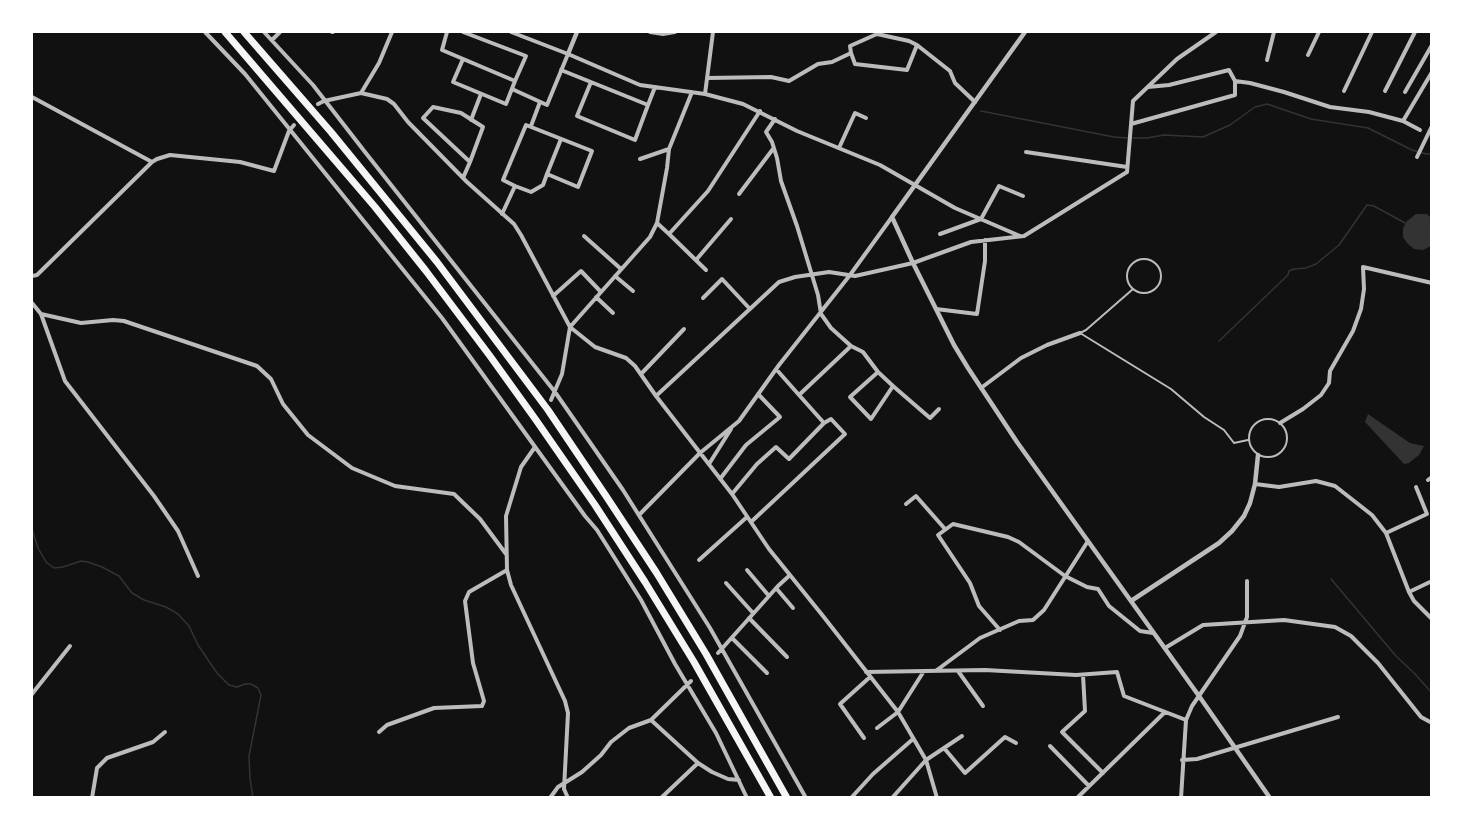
<!DOCTYPE html>
<html>
<head>
<meta charset="utf-8">
<style>
  body { margin:0 }
  #map { position:relative; width:1463px; height:829px; overflow:hidden; background:#111; font-family:Jost,sans-serif }
  canvas { display:block }
  .frame { position:absolute; inset:0; border:33px solid #fff; pointer-events:none }
</style>
</head>
<body>
<div id="map">
<canvas width="1463" height="829"></canvas>
<div class="frame"></div>
</div>
<script>
const c = document.querySelector('canvas').getContext('2d');
c.lineJoin = 'round';
function fill(path, color) {
  c.fillStyle = color;
  c.fill(path, 'evenodd');
}
function poly(rows) {
  const path = new Path2D();
  for (const r of rows) {
    if (r.length === 3) {
      path.moveTo(r[0] + r[2], r[1]);
      path.arc(r[0], r[1], r[2], 0, 2 * Math.PI);
      continue;
    }
    path.moveTo(r[0], r[1]);
    for (let i = 2; i < r.length; i += 2) path.lineTo(r[i], r[i + 1]);
  }
  return path;
}
function stroke(path, color, width, dash) {
  c.strokeStyle = color;
  c.lineWidth = width;
  c.lineCap = dash ? 'butt' : 'round';
  c.setLineDash(dash || []);
  c.stroke(path);
}
const water = poly([
  [1416,214,1427,214,1431,218,1431,246,1423,250,1414,249,1407,243,1403,237,1403,228,1407,221],
  [1368,414,1410,443,1424,446,1419,455,1409,463,1404,464,1365,422]
]);
const stream = poly([
  [981,111,1114,137,1128,138],
  [1133,138,1147,138,1164,135,1203,137,1230,125,1255,107,1267,104,1311,119,1368,128,1412,150,1426,154,1432,154],
  [1219,341,1288,275,1289,271,1294,269,1306,268,1316,264,1339,245,1367,205,1374,206,1405,223],
  [32,529,38,548,46,562,54,568,63,567,81,561,88,562,102,567,119,576,132,593,144,600,166,607,178,614,189,626,198,645,217,673,229,685,237,687,245,684,251,684,258,688,261,695,249,756,250,779,253,798],
  [1331,579,1396,656,1415,674,1432,693]
]);
const service = poly([
  [1144,276,17],
  [1133,289,1086,330,1080,333,1171,389,1204,417,1224,430,1234,443,1248,440],
  [1268,438,19]
]);
const minor = poly([
  [205,32,245,74,442,318,585,516,597,530,641,600,675,664,716,733,747,798],
  [264,32,313,85,365,152,555,392,623,490,710,628,806,798],
  [332,32,333,32],
  [447,32,442,50,515,81,506,104,453,82,463,59],
  [463,32,526,56,515,81],
  [511,32,568,54,640,85,705,94,743,104,797,131,880,165,955,208,1020,236],
  [650,32,663,34,675,32],
  [272,40,280,32],
  [917,45,907,70,855,64,851,53,850,46,877,34,909,41,917,45,950,71,955,83,975,102],
  [1308,55,1319,32],
  [1267,60,1274,32],
  [561,70,648,105,635,140,577,116,591,82],
  [707,78,771,77,789,81,818,64,832,62,851,53],
  [1235,81,1250,83,1284,92,1330,107,1369,112,1403,121,1420,130],
  [512,89,547,105,568,54],
  [1344,91,1372,32],
  [1385,91,1415,32],
  [1405,92,1432,45],
  [361,93,387,99,394,104,408,122,467,182,514,224,521,235,570,327,595,347,626,358,635,366,656,396],
  [705,94,713,32],
  [32,97,152,162],
  [318,104,324,101,361,93,379,63,392,32],
  [648,105,655,87],
  [775,119,766,132,772,142,777,158,781,181,797,226,818,295,821,314,831,328,851,346,863,352,878,372,893,386,871,419,850,397,878,372],
  [471,120,481,94],
  [1403,121,1432,72],
  [1131,124,1235,95,1235,81,1229,70,1169,85,1148,87],
  [531,126,540,102],
  [839,148,855,113,866,118],
  [1026,152,1127,167],
  [1417,157,1432,126],
  [640,159,669,149],
  [547,174,561,139],
  [463,178,470,162,483,127,461,113,433,107,423,118,470,162],
  [739,194,773,149],
  [502,214,515,186,503,180,526,125,592,151,578,187,547,174,543,185,531,192,515,186],
  [657,223,667,168,669,149,692,92],
  [669,234,706,270],
  [940,234,981,219,999,186,1023,196],
  [584,236,621,269],
  [696,260,731,219],
  [32,276,37,275,152,162,157,159,170,155,240,162,274,171,289,131,294,125],
  [615,276,633,291],
  [553,296,581,271,601,292],
  [596,297,613,313],
  [703,298,722,279,750,309],
  [32,303,41,314,65,381,154,496,178,531,198,576],
  [936,309,977,314,985,261,985,240],
  [41,314,81,323,113,320,124,321,257,366,271,379,283,404,308,435,352,468,395,486,454,494,480,519,506,554],
  [776,369,799,395,851,346],
  [641,374,684,329],
  [893,386,930,418,939,409],
  [981,388,1021,358,1047,345,1080,333],
  [799,395,824,423],
  [551,400,562,374,570,327,650,237,657,223,669,234,708,191,760,111],
  [1280,423,1303,409,1321,395,1329,383,1330,371,1353,331,1361,309,1364,289,1363,267,1432,283],
  [535,447,521,467,506,516,507,570,511,585,565,701,568,713,564,789,568,798],
  [709,464,731,429],
  [720,479,746,445,780,417,758,394],
  [1428,480,1432,477],
  [1255,484,1279,487,1316,481,1335,486,1358,504,1372,515,1386,533,1409,592,1414,601,1432,619],
  [732,494,757,464,776,447,789,459,824,423,831,419,845,434,751,522],
  [906,504,916,496,945,529],
  [639,515,700,453,739,421,779,365,850,275,892,217],
  [1386,533,1427,514,1416,487],
  [699,560,747,517],
  [747,570,769,596],
  [726,583,753,613],
  [776,588,793,608],
  [1409,592,1432,581],
  [749,618,787,657],
  [1000,630,979,606,970,583,938,535,953,524,1008,537,1019,542,1065,576,1087,587,1098,589,1109,606,1140,631,1153,633],
  [732,638,767,673],
  [1165,648,1203,625,1284,620,1335,627,1351,636,1378,663,1421,717,1432,723],
  [718,653,778,586,790,575],
  [937,670,980,638,1019,621,1033,620,1044,610,1088,541],
  [958,671,983,706],
  [866,672,985,670,1076,675,1117,672,1124,696,1186,720,1192,706,1240,636,1247,617,1247,581],
  [1083,675,1085,711,1062,732,1103,773],
  [32,694,70,646],
  [651,720,698,763,712,772,728,779,739,780],
  [877,728,898,712,924,671],
  [379,732,387,725,434,708,482,706,484,701,473,663,465,601,469,592,507,570],
  [864,738,840,704,870,677],
  [1050,746,1089,786],
  [944,748,965,773,1005,737,1016,743],
  [1182,760,1197,759,1338,717],
  [92,798,97,768,107,758,153,742,165,732],
  [550,798,558,787,582,772,601,755,611,742,629,728,651,720,691,681],
  [661,798,698,763],
  [851,798,873,774,913,739],
  [892,798,926,760,962,736],
  [937,798,926,760,898,712,823,616,769,549,732,494,656,396,779,282,795,277,829,272,855,276,913,263,971,242,1024,236,1127,172,1133,101,1177,59,1216,32],
  [1077,798,1165,712],
  [1181,798,1186,720]
]);
const tertiary = poly([
  [1025,32,892,217,913,263,954,345,968,368,1017,442,1199,696,1270,798],
  [568,54,577,32],
  [1131,601,1219,543,1232,531,1244,516,1250,503,1255,484,1258,455]
]);
const motorway = poly([
  [225,32,375,207,426,271,490,356,536,420,595,505,645,582,694,662,771,798],
  [244,32,331,132,437,262,548,410,606,496,656,572,706,654,787,798]
]);
fill(water, '#333');
stroke(stream, '#333', 1.5);
stroke(service, '#bcbcbc', 2);
stroke(minor, '#bcbcbc', 4);
stroke(tertiary, '#bcbcbc', 4.5);
stroke(motorway, '#f5f5f5', 7);
</script>
</body>
</html>
